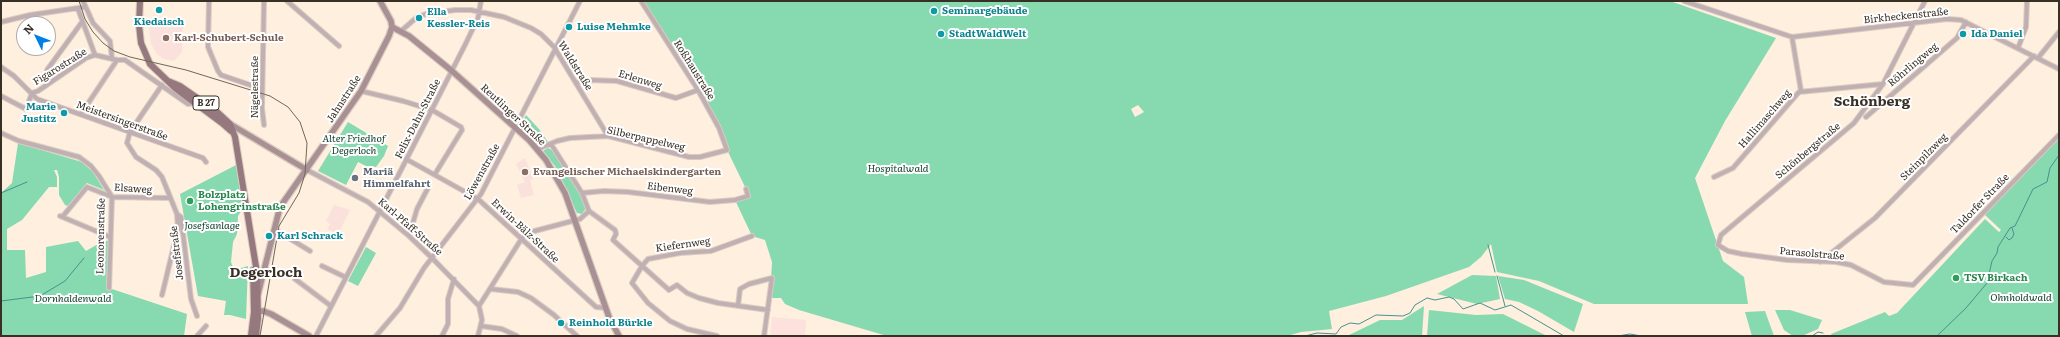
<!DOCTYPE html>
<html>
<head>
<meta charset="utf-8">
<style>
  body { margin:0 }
  #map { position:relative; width:2060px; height:337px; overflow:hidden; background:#feefdf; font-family:Literata,serif }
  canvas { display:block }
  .frame { position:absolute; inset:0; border:2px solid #382f25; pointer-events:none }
  .north { position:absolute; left:16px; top:16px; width:40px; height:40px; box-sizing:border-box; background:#fff; border:1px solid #afaca8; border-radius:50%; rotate:313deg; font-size:11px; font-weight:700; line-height:16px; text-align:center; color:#382f25 }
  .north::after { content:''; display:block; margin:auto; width:14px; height:18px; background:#0080e6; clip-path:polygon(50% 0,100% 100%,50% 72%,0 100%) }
</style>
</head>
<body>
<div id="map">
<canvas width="2060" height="337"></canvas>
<div class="frame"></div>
<div class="north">N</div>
</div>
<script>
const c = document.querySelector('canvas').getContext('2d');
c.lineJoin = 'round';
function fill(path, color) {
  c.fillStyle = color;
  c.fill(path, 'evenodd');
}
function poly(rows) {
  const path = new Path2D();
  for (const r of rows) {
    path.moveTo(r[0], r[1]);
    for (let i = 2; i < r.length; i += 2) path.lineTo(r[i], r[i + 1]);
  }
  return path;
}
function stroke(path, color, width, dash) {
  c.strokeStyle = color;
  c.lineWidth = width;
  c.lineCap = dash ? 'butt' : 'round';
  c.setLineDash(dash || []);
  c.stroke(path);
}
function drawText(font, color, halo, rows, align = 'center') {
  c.font = font + ' Literata,serif';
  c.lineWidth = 4;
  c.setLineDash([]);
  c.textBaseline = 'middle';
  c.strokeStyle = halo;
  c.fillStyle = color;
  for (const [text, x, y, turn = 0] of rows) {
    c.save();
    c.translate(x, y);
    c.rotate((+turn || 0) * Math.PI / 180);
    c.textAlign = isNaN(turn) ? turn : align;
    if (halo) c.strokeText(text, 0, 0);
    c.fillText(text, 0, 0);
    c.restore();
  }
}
const industrial = poly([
  [772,317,806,320,805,336,770,336]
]);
const education = poly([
  [156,17,183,21,182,52,174,61,164,59,157,54,151,44,148,19],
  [525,158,533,179,530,180,534,195,521,198,517,185,525,182,516,164],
  [334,205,350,210,338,234,327,229,330,224,326,221]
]);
const green = poly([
  [640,1,1670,1,1776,38,1725,121,1695,178,1723,261,1744,277,1748,304,1594,304,1539,281,1497,272,1491,244,1481,257,1469,267,1386,296,1329,311,1332,329,1301,332,1287,336,887,336,799,310,785,304,781,298,770,298,772,262,765,240,752,236,735,200,748,196,746,189,698,90],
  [1138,105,1144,112,1135,117,1131,109],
  [526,115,539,129,548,142,539,145,519,128],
  [348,122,388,146,384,156,376,167,366,166,358,162,346,185,318,171],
  [2059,137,2059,336,1832,336,1831,334,1885,312,1889,316,1897,313,1985,219,1999,232,2001,230,1984,214],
  [18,143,82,162,93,172,104,190,87,183,68,206,65,205,59,195,59,177,57,170,54,170,57,177,57,187,49,187,22,220,7,229,7,250,25,250,26,278,46,272,46,247,78,241,86,251,98,244,97,240,108,241,109,288,187,314,184,336,1,336,1,193,12,183],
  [548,148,554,151,579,191,586,208,582,214,577,213,555,166,543,151],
  [240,163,242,210,238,216,237,234,233,242,231,262,234,270,248,266,246,319,230,315,224,315,226,301,198,296,180,194],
  [366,247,376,253,358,286,348,281],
  [1472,275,1496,276,1500,299,1477,304,1437,294],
  [1498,276,1524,280,1583,304,1574,332,1538,311,1519,302,1505,299],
  [1424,306,1422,336,1347,336,1380,320,1402,320],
  [1429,310,1476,315,1503,314,1547,336,1427,336],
  [1775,310,1790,310,1822,320,1818,329,1802,336,1793,336,1784,330],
  [1765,311,1774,336,1752,336,1745,312]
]);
const stream = poly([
  [1,193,27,182],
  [2006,237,2009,240,2012,238,2014,234,2012,228],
  [1488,245,1495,272],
  [1497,276,1505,306],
  [1,301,40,296,65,281,84,258],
  [1305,336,1317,333,1336,334,1341,327,1350,323,1359,324,1376,315,1403,316,1410,313,1415,305,1427,298,1435,300,1449,297,1454,299,1463,309,1480,303,1495,310,1511,305,1564,336],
  [1618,336,1630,334,1641,336],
  [1812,336,1818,332,1823,333],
  [1937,336,1966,308,1987,283,1992,261,1997,253,1998,247,2010,228,2015,226,2033,189,2047,182,2050,168,2059,155]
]);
const street = poly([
  [83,1,93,23,110,41,112,58],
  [209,1,208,47,218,71,221,75,262,89],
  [287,1,339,46],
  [1684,1,1792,37,1947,19,1961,20,2059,69],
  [1925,1,1883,84,1854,123,1721,235,1718,245,1728,251,1742,254,1787,260,1836,262,1851,265,1884,282,1913,285,2059,135],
  [78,9,95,55],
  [1,22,30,15,85,7],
  [401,31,416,18,426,14,455,10,471,10,504,17,531,28,541,34,554,47,608,136],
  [1792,37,1801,91],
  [2018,48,2026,27,2027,1],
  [95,55,117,60,125,60,188,104,194,103],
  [2038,58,2059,32],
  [1,67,14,76,37,99,203,158,206,162],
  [47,74,47,70,82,22],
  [576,83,590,80,617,81,676,98,698,90],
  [162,85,130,132,127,143,136,157,156,170,162,177,177,214,178,229,162,295],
  [361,91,403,101,432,110,461,127,462,130,435,174],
  [32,93,38,91,86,58,95,55],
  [1,96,26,109,32,93],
  [81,114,117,60],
  [1866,117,1957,38,1966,22],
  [264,125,262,108,264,1],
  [1,133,19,141,79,157,91,166,99,176,112,197,109,288],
  [551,144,582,193,589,211],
  [538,149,557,141,570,138,608,136,689,157,700,157,727,150,719,128,698,90,641,1],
  [406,159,478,199,596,307,606,308],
  [307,170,368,202,409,236,432,258,479,306,482,320,478,336],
  [1714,177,1733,168,1799,92,1883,84],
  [582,193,604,191,628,192,710,202,735,200,748,196,746,189],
  [589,211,615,230,616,234,613,240,669,290,677,285,687,293,699,298,718,303,768,310],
  [177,214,181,217,191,299,197,316],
  [60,216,110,237],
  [63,216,87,187,112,197,170,198],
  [274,229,310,251],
  [409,236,417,209,429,186],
  [1820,262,1875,218,2034,56],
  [322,266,345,277],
  [295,279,331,306],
  [491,289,518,292,531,298,554,315,577,336],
  [479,306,522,238,527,233,580,219,589,211],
  [738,306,740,289,749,284,772,278,764,336],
  [481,326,502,329,517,336],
  [197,336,206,326],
  [316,336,465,45,478,18,481,1],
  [376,336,400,308,424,268,481,194,580,1],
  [442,336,448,324,448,299,454,279],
  [717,336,687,329,670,321,648,303,632,283,642,266,648,259,680,253,711,251,752,236]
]);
const secondary = poly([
  [392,27,409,36,452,71,529,140,546,160,565,193,609,317,619,336],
  [230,124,307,170],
  [258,294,280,207,361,91,389,36,392,27,391,21,380,1],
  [254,312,263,311,271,314,309,336]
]);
const primary = poly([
  [140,1,139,25,141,43,150,64,175,88,222,123,231,131],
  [168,81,180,86,216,111,230,124,235,137,257,273,258,319,256,336],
  [251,336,254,312,253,270]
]);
const tram = poly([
  [79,1,85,19,93,32,103,43,114,51,130,57,186,70,270,96,288,107,300,122,307,143,305,174,299,193,279,226,260,336]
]);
const markers = [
  [159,10,4,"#0f9aa8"],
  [934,11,4,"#0f9aa8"],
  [419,18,4,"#0f9aa8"],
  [569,27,4,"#0f9aa8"],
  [941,34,4,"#0f9aa8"],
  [1963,34,4,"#0f9aa8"],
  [166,38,4,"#8d6e63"],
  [64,113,4,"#0f9aa8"],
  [525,172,4,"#8d6e63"],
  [355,178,4,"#6b7280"],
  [190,201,4,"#2e9e5b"],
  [269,236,4,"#0f9aa8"],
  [1956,278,4,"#2e9e5b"],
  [561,323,4,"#0f9aa8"]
];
const shields = [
  [206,103,26]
];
const shieldNames = [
  ["B 27",206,103]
];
const cultureNames = [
  ["Seminargebäude",942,11],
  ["Ella",427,12],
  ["Kessler-Reis",427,24],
  ["Kiedaisch",159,22,"center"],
  ["Luise Mehmke",577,27],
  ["StadtWaldWelt",949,34],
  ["Ida Daniel",1971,34],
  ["Marie",56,107,"right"],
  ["Justitz",56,119,"right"],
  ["Karl Schrack",277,236],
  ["Reinhold Bürkle",569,323]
];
const streetNames = [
  ["Birkheckenstraße",1906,16,-6],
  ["Röhrlingweg",1913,65,-40],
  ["Waldstraße",575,66,58],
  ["Figarostraße",60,67,-32],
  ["Roßhaustraße",694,70,58],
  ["Erlenweg",640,80,17],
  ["Nägelestraße",255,87,-90],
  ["Jahnstraße",344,99,-57],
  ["Reutlinger Straße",513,115,43],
  ["Felix-Dahn-Straße",418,119,-63],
  ["Hallimaschweg",1765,119,-49],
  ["Meistersingerstraße",122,121,20],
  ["Silberpappelweg",646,139,13],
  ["Schönbergstraße",1808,151,-40],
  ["Steinpilzweg",1924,157,-45],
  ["Löwenstraße",482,172,-61],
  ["Elsaweg",133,189,4],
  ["Eibenweg",670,189,7],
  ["Taldorfer Straße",1980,204,-46],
  ["Karl-Pfaff-Straße",410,227,41],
  ["Erwin-Bälz-Straße",525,231,43],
  ["Leonorenstraße",101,236,-89],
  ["Kiefernweg",683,245,-8],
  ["Josefstraße",177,253,-97],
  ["Parasolstraße",1812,254,5]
];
const educationNames = [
  ["Karl-Schubert-Schule",174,38],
  ["Evangelischer Michaelskindergarten",533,172]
];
const parkNames = [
  ["Alter Friedhof",354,139],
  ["Degerloch",354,151],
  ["Hospitalwald",898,169],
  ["Josefsanlage",212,226],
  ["Ohnholdwald",2021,298],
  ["Dornhaldenwald",73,299]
];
const worshipNames = [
  ["Mariä",363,172],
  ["Himmelfahrt",363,184]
];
const leisureNames = [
  ["Bolzplatz",198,195],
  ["Lohengrinstraße",198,207],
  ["TSV Birkach",1964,278]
];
const districtNames = [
  ["Schönberg",1872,102],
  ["Degerloch",266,273]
];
fill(industrial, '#fce1dc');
fill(education, '#fbe1dc');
fill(green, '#87d9af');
stroke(stream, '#469290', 1);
stroke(street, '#daccbe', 6);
stroke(secondary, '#daccbe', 8);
stroke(primary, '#daccbe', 8);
stroke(street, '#c1b0b3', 4);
stroke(secondary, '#a89095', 5.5);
stroke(primary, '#96797f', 6);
stroke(tram, '#70665a', 1);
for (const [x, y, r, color] of markers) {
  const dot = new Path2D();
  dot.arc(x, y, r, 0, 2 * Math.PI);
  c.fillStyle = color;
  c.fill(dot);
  stroke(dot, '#fff', 1.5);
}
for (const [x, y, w] of shields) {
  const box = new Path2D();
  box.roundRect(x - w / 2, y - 7, w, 14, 3);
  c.fillStyle = '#fff';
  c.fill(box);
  stroke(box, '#382f25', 1);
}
drawText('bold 9px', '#382f25', null, shieldNames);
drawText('bold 10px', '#0d838f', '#fff', cultureNames, 'left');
drawText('10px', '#382f25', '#fff', streetNames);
drawText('bold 10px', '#785e54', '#fff', educationNames, 'left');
drawText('italic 10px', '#093a26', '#fff', parkNames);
drawText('bold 10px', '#5b616d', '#fff', worshipNames, 'left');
drawText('bold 10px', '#27864d', '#fff', leisureNames, 'left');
drawText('bold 14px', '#382f25', '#fff', districtNames);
</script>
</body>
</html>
